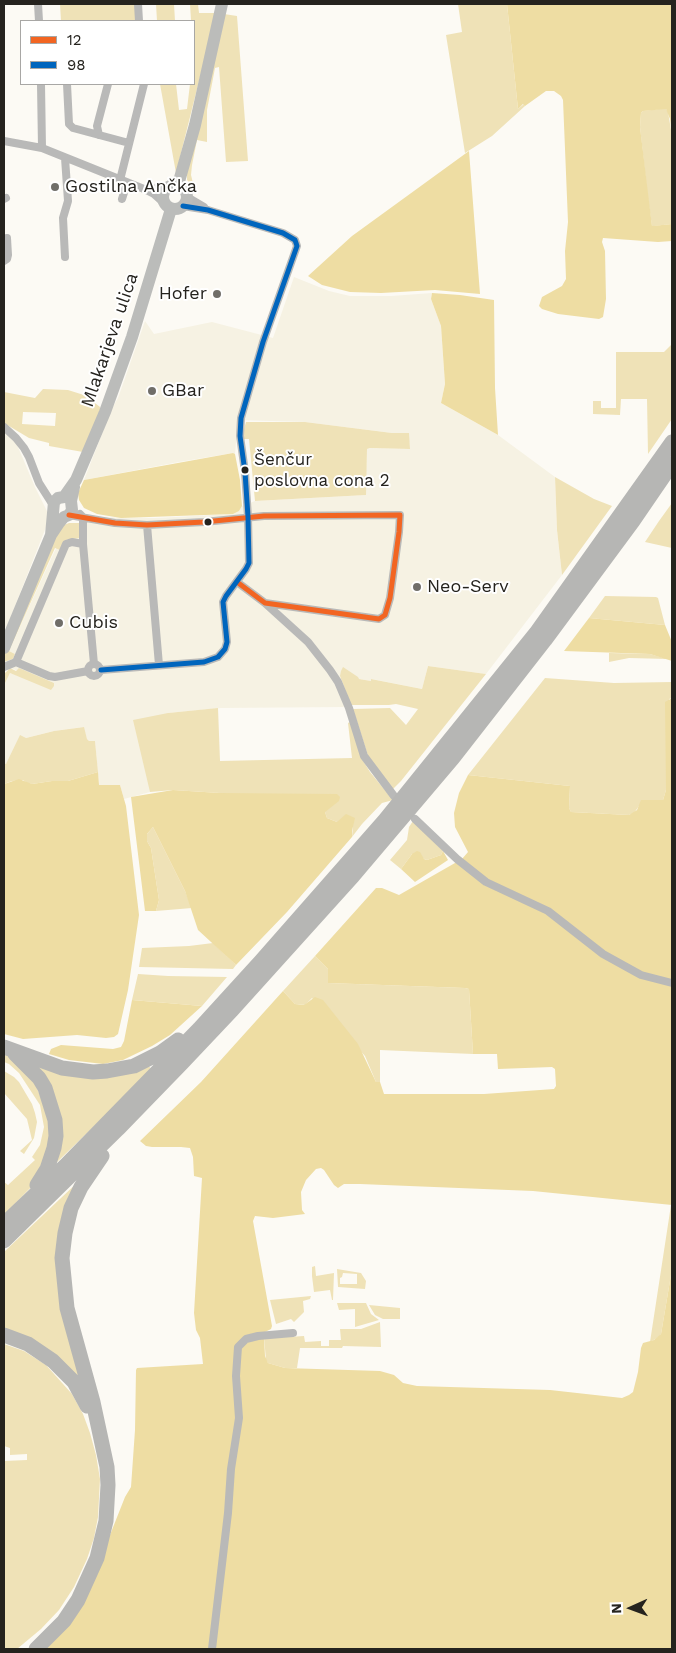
<!DOCTYPE html>
<html>
<head>
<meta charset="utf-8">
<style>
  body { margin:0 }
  #map { position:relative; width:676px; height:1653px; overflow:hidden; background:#fcfaf4; font-family:"Work Sans",sans-serif }
  canvas { display:block }
  .frame { position:absolute; inset:0; border:5px solid #25231e; pointer-events:none }
  .legend { position:absolute; left:20px; top:20px; width:175px; height:65px; box-sizing:border-box; background:#fff; border:1px solid #a8a7a5; margin:0; padding:6px 9px; list-style:none; font-size:15px; color:#25231e }
  .legend li { display:flex; align-items:center; gap:10px; height:25px }
  .legend b { width:25px; border:1px solid #a8a7a5 }
  .north { position:absolute; left:606px; top:1583px; width:50px; height:50px; -webkit-text-stroke:4px #fff; paint-order:stroke; rotate:268deg; font-size:14px; font-weight:700; line-height:20px; text-align:center; color:#25231e }
  .north::after { content:''; display:block; margin:auto; width:18px; height:22px; background:#25231e; clip-path:polygon(50% 0,100% 100%,50% 72%,0 100%) }
</style>
</head>
<body>
<div id="map">
<canvas width="676" height="1653"></canvas>
<div class="frame"></div>
<ul class="legend">
<li><b style="height:6px;background:#f26522"></b>12</li>
<li><b style="height:6px;background:#0065bd"></b>98</li>
</ul>
<div class="north">N</div>
</div>
<script>
const c = document.querySelector('canvas').getContext('2d');
c.lineJoin = 'round';
function fill(path, color) {
  c.fillStyle = color;
  c.fill(path, 'evenodd');
}
function poly(rows) {
  const path = new Path2D();
  for (const r of rows) {
    if (r.length === 3) {
      path.moveTo(r[0] + r[2], r[1]);
      path.arc(r[0], r[1], r[2], 0, 2 * Math.PI);
      continue;
    }
    path.moveTo(r[0], r[1]);
    for (let i = 2; i < r.length; i += 2) path.lineTo(r[i], r[i + 1]);
  }
  return path;
}
function stroke(path, color, width, dash) {
  c.strokeStyle = color;
  c.lineWidth = width;
  c.lineCap = dash ? 'butt' : 'round';
  c.setLineDash(dash || []);
  c.stroke(path);
}
function drawText(font, color, halo, rows, align = 'center') {
  c.font = font + ' "Work Sans",sans-serif';
  c.lineWidth = 4;
  c.setLineDash([]);
  c.textBaseline = 'middle';
  c.strokeStyle = halo;
  c.fillStyle = color;
  for (const [text, x, y, turn = 0] of rows) {
    c.save();
    c.translate(x, y);
    c.rotate((+turn || 0) * Math.PI / 180);
    c.textAlign = isNaN(turn) ? turn : align;
    if (halo) c.strokeText(text, 0, 0);
    c.fillText(text, 0, 0);
    c.restore();
  }
}
const built = poly([
  [294,277,329,291,350,296,391,296,432,293,431,299,441,326,445,384,441,403,498,435,555,477,557,530,562,575,486,674,428,666,422,689,372,679,371,681,340,676,351,705,346,707,221,708,168,713,150,792,124,799,120,785,99,785,95,741,89,741,87,739,83,727,54,731,26,738,6,764,4,763,4,685,10,673,25,678,54,683,10,668,15,654,9,651,56,548,63,544,66,540,72,539,84,517,155,518,233,514,239,511,242,506,255,501,365,495,367,449,370,448,410,449,408,433,392,433,305,422,238,420,235,454,233,453,179,462,84,480,112,408,118,398,145,321,154,334,212,322,273,338],
  [4,430,15,440,35,487,50,517,6,629,4,621]
]);
const green = poly([
  [60,4,140,4,141,21,61,21],
  [156,4,174,4,175,21,157,21],
  [190,4,198,4,199,13,216,13,176,173,160,84,176,84,179,110,187,109,190,84,194,84,194,21,187,21,191,20],
  [458,4,507,4,518,109,524,104,525,106,492,136,465,153,446,35,462,32],
  [224,14,237,16,248,161,226,162,219,67,215,68,207,110,207,142,197,140,192,165,191,175,194,187,187,180,187,172],
  [659,109,666,109,668,112,672,136,672,224,654,226,652,226,648,199,640,127,641,113,643,111],
  [672,344,672,419,648,454,647,399,621,399,620,415,593,414,593,401,601,401,601,408,616,408,616,352,664,352],
  [43,389,68,390,87,396,86,402,91,404,95,403,100,407,100,412,83,452,49,446,49,443,29,438,4,423,4,392,35,398],
  [23,412,56,413,55,426,22,424],
  [246,422,305,422,392,433,409,433,410,449,370,448,367,449,366,495,255,501,249,439,244,439,244,429],
  [555,477,594,499,612,506,562,575,557,530],
  [672,503,672,548,645,542,659,521],
  [69,523,81,523,79,538,66,540,60,550,55,548,9,651,15,654,13,659,4,662,4,654,57,534,64,525],
  [605,596,656,597,658,598,665,625,589,618],
  [609,653,650,654,668,659,629,658,609,662],
  [428,666,486,674,401,781,393,789,369,759,353,709,390,708,406,725,418,709,396,704,389,705,351,705,340,676,341,671,343,667,358,677,359,679,371,681,371,679,422,689],
  [10,668,16,671,19,668,54,683,54,686,51,690,10,673,4,685,4,674],
  [545,678,614,683,672,682,672,698,669,699,666,790,663,800,639,806,634,813,629,815,571,812,569,808,570,786,468,775],
  [218,708,220,761,352,758,348,723,350,722,362,759,370,772,393,800,382,803,362,824,352,837,353,825,337,822,327,818,325,812,220,793,173,790,150,792,133,720,168,713],
  [84,727,87,739,89,741,95,741,98,772,68,781,52,781,32,784,27,783,23,780,12,781,4,784,4,763,6,764,20,735,26,738,54,731],
  [413,821,443,851,441,855,427,860,412,854,401,869,390,860,407,840,409,827],
  [153,827,185,891,192,908,156,911,159,900,151,848,147,841,147,834],
  [213,943,236,965,233,969,139,967,142,948,189,946],
  [315,956,328,969,328,983,465,988,469,989,473,1054,380,1050,380,1082,376,1082,365,1056,312,998,305,1005,295,1004,283,991],
  [138,974,168,976,227,977,202,1006,132,1000],
  [4,1053,31,1074,54,1129,37,1181,4,1215,4,1182,8,1185,35,1160,32,1157,40,1145,44,1127,40,1105,19,1073,9,1064,4,1062],
  [29,1060,46,1065,148,1065,152,1070,54,1165,59,1147],
  [4,1071,14,1077,19,1082,32,1104,35,1113,37,1122,34,1138,24,1154,20,1151,32,1140,27,1119,4,1093],
  [80,1180,63,1232,85,1388,4,1330,4,1252],
  [671,1205,672,1205,672,1269,661,1334,659,1337,650,1342],
  [315,1266,316,1276,334,1273,333,1300,332,1300,330,1290,314,1292,312,1276,312,1267],
  [337,1269,361,1273,366,1281,365,1289,338,1287],
  [343,1273,357,1274,357,1284,340,1284,340,1278,342,1277],
  [311,1296,310,1299,303,1301,304,1312,294,1322,291,1319,276,1324,270,1300],
  [337,1303,366,1303,371,1314,379,1320,355,1327,355,1309,339,1310],
  [369,1305,400,1308,400,1319,383,1319,375,1315],
  [380,1322,381,1347,343,1346,342,1348,300,1348,297,1368,285,1368,268,1363,266,1360,264,1337,277,1335,289,1337,304,1336,305,1342,321,1341,321,1346,329,1346,329,1340,341,1340,340,1329,361,1329],
  [4,1344,24,1351,46,1365,72,1394,83,1414,90,1433,96,1455,100,1479,98,1517,94,1538,87,1559,74,1587,59,1610,41,1629,17,1649,4,1649,4,1461,27,1460,27,1454,10,1455,10,1448,4,1446]
]);
const forest = poly([
  [507,4,672,4,672,136,670,119,666,109,643,111,641,113,640,127,652,226,672,224,672,241,658,242,603,238,602,242,605,251,606,299,603,317,599,319,558,314,542,309,539,306,542,297,562,286,566,279,565,251,568,222,563,100,561,96,554,91,546,91,525,106,523,104,518,109],
  [469,151,480,294,435,290,381,293,350,292,322,285,308,276,352,236],
  [432,293,460,295,494,300,495,388,498,435,441,403,445,384,441,326,431,299],
  [233,453,235,454,240,480,242,506,239,511,233,514,121,518,97,514,84,508,79,500,78,493,84,480],
  [589,618,665,625,672,642,672,661,650,654,564,651],
  [672,698,672,1205,533,1191,360,1184,344,1184,338,1188,334,1185,324,1170,321,1168,316,1169,306,1180,301,1192,302,1210,305,1214,273,1218,255,1216,253,1221,272,1326,271,1329,265,1332,264,1337,265,1356,268,1363,285,1368,380,1371,394,1375,403,1383,417,1386,550,1390,622,1398,629,1395,633,1392,638,1372,641,1348,643,1343,654,1340,661,1334,672,1269,672,1649,44,1649,108,1540,125,1497,131,1487,135,1430,136,1370,137,1368,203,1364,200,1338,196,1330,194,1313,202,1178,194,1176,193,1157,190,1148,181,1147,152,1147,146,1146,140,1141,201,1082,283,991,295,1004,304,1005,315,997,323,1000,358,1044,376,1082,380,1082,384,1094,484,1094,554,1089,556,1086,555,1069,552,1067,498,1069,497,1054,473,1054,469,989,465,988,328,983,328,969,315,956,376,888,382,888,399,895,462,859,468,852,455,827,454,813,459,793,468,775,570,786,569,808,571,812,629,815,637,810,641,800,663,800,666,790,665,702],
  [98,772,99,785,120,785,126,806,139,915,128,990,118,1034,114,1037,106,1038,77,1035,23,1039,4,1034,4,784,19,779,32,784,52,781,68,781],
  [173,790,220,793,337,794,340,797,339,801,325,812,327,818,337,822,346,814,355,818,352,831,352,837,287,912,236,965,198,930,185,891,153,827,147,834,147,841,151,848,159,900,156,911,145,911,131,797],
  [417,851,420,852,424,859,427,860,441,855,443,851,448,860,415,882,401,869,412,854],
  [132,1000,202,1006,170,1035,152,1046,123,1060,103,1064,69,1060,49,1054,51,1049,61,1045,113,1049,121,1047,124,1041]
]);
const street = poly([
  [38,4,39,21],
  [138,4,139,21],
  [41,84,42,148],
  [67,84,69,124,73,128,129,143],
  [99,135,97,126,108,84],
  [4,141,42,148,144,189],
  [65,158,68,201,63,218,65,257],
  [120,180,144,84],
  [187,197,204,207],
  [4,199,6,198],
  [122,199,127,183],
  [164,203,154,194,144,189,166,188],
  [4,261,7,259,8,255,7,238],
  [4,427,16,438,24,448,29,457,39,483,53,505],
  [80,514,83,517,83,544,94,664],
  [69,515,115,523,147,525,204,522,264,516,400,515,399,532,390,598,385,615,379,619,265,603,237,582],
  [147,525,159,665],
  [265,603,308,642,330,670,338,682,349,708,364,756,394,796],
  [16,662,66,544,72,542,83,544],
  [94,670,6],
  [4,667,16,662,49,676,55,677,88,671],
  [101,670,204,662,218,657,225,649,227,642,223,602,226,596,246,569,249,563,248,517,245,472,240,436,241,418,263,342,297,246,295,240,283,233,208,210,183,206],
  [415,819,457,859,486,882,548,911,603,954,641,975,672,983],
  [212,1649,228,1513,231,1469,239,1418,236,1376,238,1347,246,1339,258,1336,293,1333]
]);
const primary = poly([
  [175,197,12],
  [178,185,195,125,222,4],
  [51,535,54,502,58,498,64,497,76,480,105,412,132,337,171,209],
  [4,648,51,535,59,523,64,517,69,515,72,510,71,501,74,487]
]);
const highway = poly([
  [4,1047,62,1068,93,1072,107,1071,134,1066,160,1053,178,1040],
  [15,1054,39,1078,45,1088,55,1120,56,1136,54,1148,47,1169,37,1185],
  [4,1224,65,1166,199,1029,261,961,385,820,536,633,672,442],
  [4,1241,118,1129,182,1063,232,1010,353,876,453,758,545,640,633,521,672,464],
  [4,1335,28,1344,53,1361,74,1382,87,1406],
  [36,1649,64,1621,78,1600,97,1558,106,1521,108,1485,107,1467,93,1402,67,1308,62,1258,65,1233,71,1208,81,1187,102,1156]
]);
const bus1 = poly([
  [69,515,115,523,147,525,204,522,264,516,400,515,399,532,390,598,385,615,379,619,265,603,237,582]
]);
const bus2 = poly([
  [101,670,204,662,218,657,225,649,227,642,223,602,226,596,246,569,249,563,248,517,245,472,240,436,241,418,263,342,297,246,295,240,283,233,208,210,183,206]
]);
const markers = [
  [55,187,5,"#706e69"],
  [217,294,5,"#706e69"],
  [152,391,5,"#706e69"],
  [245,470,4.5,"#25231e"],
  [208,522,4.5,"#25231e"],
  [417,587,5,"#706e69"],
  [59,623,5,"#706e69"]
];
const busNames = [
  ["Šenčur",254,460],
  ["poslovna cona 2",254,481]
];
const poiNames = [
  ["Gostilna Ančka",65,187],
  ["Hofer",207,294,"right"],
  ["GBar",162,391],
  ["Neo-Serv",427,587],
  ["Cubis",69,623]
];
const streetNames = [
  ["Mlakarjeva ulica",110,340,-71]
];
fill(built, '#f6f2e3');
fill(green, '#efe2b7');
fill(forest, '#eedda3');
stroke(street, '#b9b9b8', 8);
stroke(primary, '#bbbcba', 12);
stroke(highway, '#b6b6b4', 15);
stroke(bus1, '#f26522', 5);
stroke(bus2, '#0065bd', 5);
for (const [x, y, r, color] of markers) {
  const dot = new Path2D();
  dot.arc(x, y, r, 0, 2 * Math.PI);
  c.fillStyle = color;
  c.fill(dot);
  stroke(dot, '#fff', 2);
}
drawText('17px', '#25231e', '#fff', busNames, 'left');
drawText('18px', '#25231e', '#fff', poiNames, 'left');
drawText('18px', '#25231e', '#fff', streetNames);
</script>
</body>
</html>
